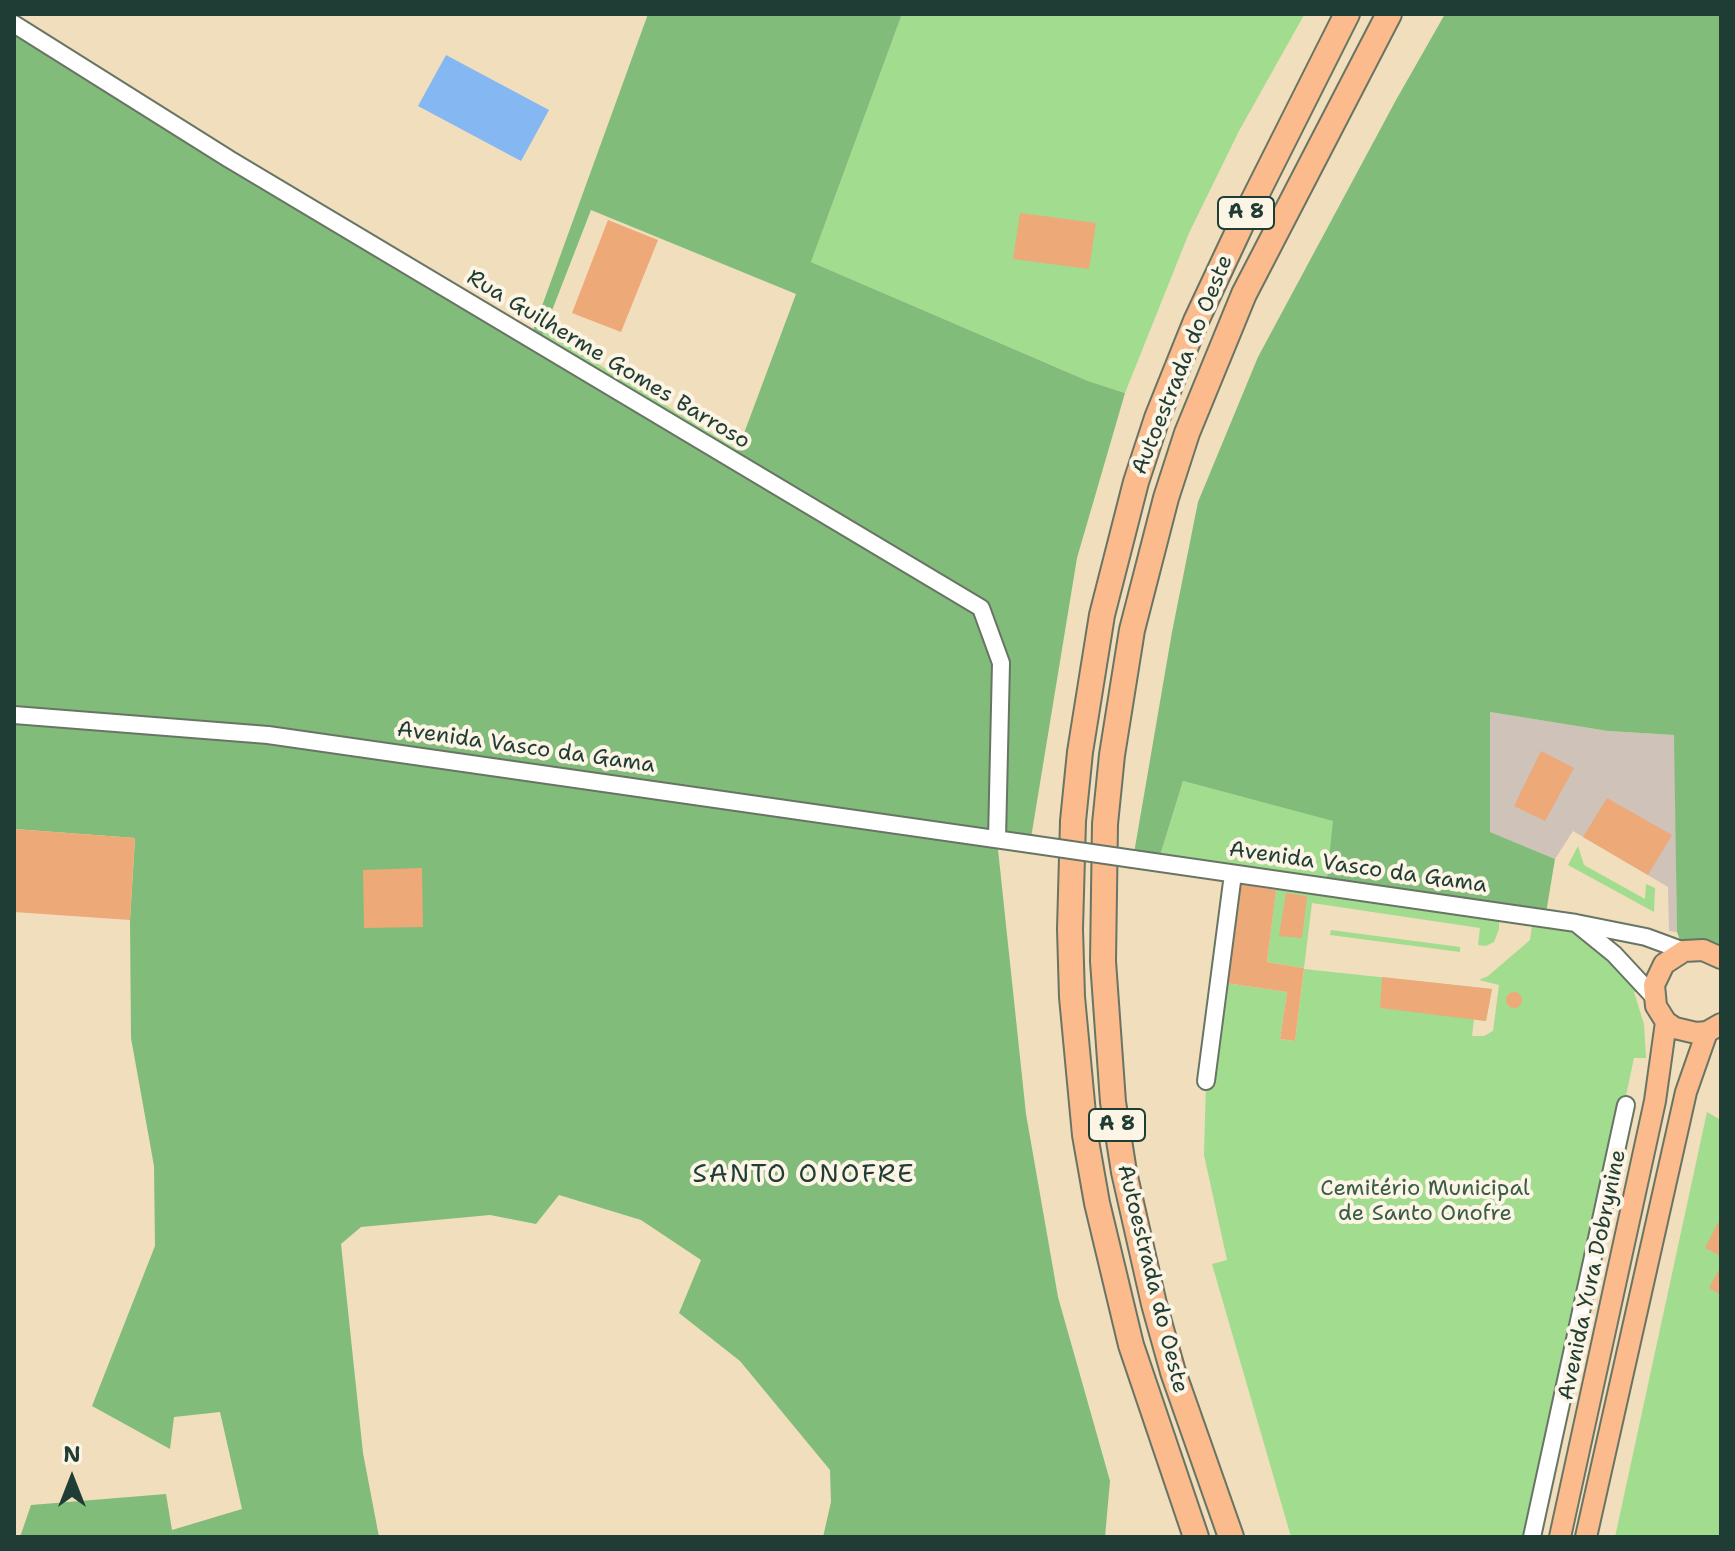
<!DOCTYPE html>
<html>
<head>
<meta charset="utf-8">
<style>
  body { margin:0 }
  #map { position:relative; width:1735px; height:1551px; overflow:hidden; background:#f1debd; font-family:"Shantell Sans",sans-serif }
  canvas { display:block }
  .frame { position:absolute; inset:0; border:16px solid #1f3d34; pointer-events:none }
  .north { position:absolute; left:32px; top:1439px; width:80px; height:80px; -webkit-text-stroke:6px #fcf5e5; paint-order:stroke; rotate:0deg; font-size:22px; font-weight:700; line-height:32px; text-align:center; color:#1f3d34 }
  .north::after { content:''; display:block; margin:auto; width:28px; height:36px; background:#1f3d34; clip-path:polygon(50% 0,100% 100%,50% 72%,0 100%) }
</style>
</head>
<body>
<div id="map">
<canvas width="1735" height="1551"></canvas>
<div class="frame"></div>
<div class="north">N</div>
</div>
<script>
const c = document.querySelector('canvas').getContext('2d');
c.lineJoin = 'round';
function fill(path, color) {
  c.fillStyle = color;
  c.fill(path, 'evenodd');
}
function poly(rows) {
  const path = new Path2D();
  for (const r of rows) {
    if (r.length === 3) {
      path.moveTo(r[0] + r[2], r[1]);
      path.arc(r[0], r[1], r[2], 0, 2 * Math.PI);
      continue;
    }
    path.moveTo(r[0], r[1]);
    for (let i = 2; i < r.length; i += 2) path.lineTo(r[i], r[i + 1]);
  }
  return path;
}
function stroke(path, color, width, dash) {
  c.strokeStyle = color;
  c.lineWidth = width;
  c.lineCap = dash ? 'butt' : 'round';
  c.setLineDash(dash || []);
  c.stroke(path);
}
function drawText(font, color, halo, rows, align = 'center') {
  c.font = font + ' "Shantell Sans",sans-serif';
  c.lineWidth = 8;
  c.setLineDash([]);
  c.textBaseline = 'middle';
  c.strokeStyle = halo;
  c.fillStyle = color;
  for (const [text, x, y, turn = 0] of rows) {
    c.save();
    c.translate(x, y);
    c.rotate((+turn || 0) * Math.PI / 180);
    c.textAlign = isNaN(turn) ? turn : align;
    if (halo) c.strokeText(text, 0, 0);
    c.fillText(text, 0, 0);
    c.restore();
  }
}
const industrial = poly([
  [1490,712,1608,731,1675,735,1677,932,1669,931,1668,887,1573,831,1555,859,1490,832]
]);
const green = poly([
  [902,14,1304,15,1239,131,1189,233,1125,393,1088,381,811,262],
  [544,331,742,452,738,463,535,342],
  [1183,781,1334,821,1326,886,1499,913,1499,929,1494,942,1486,946,1478,945,1480,928,1312,903,1304,968,1267,962,1277,880,1158,862],
  [1578,846,1584,865,1645,899,1646,884,1655,888,1654,912,1568,865],
  [1533,918,1576,923,1647,992,1634,992,1644,1024,1646,1058,1634,1058,1532,1537,1291,1537,1212,1264,1227,1260,1204,1155,1206,1081,1219,982,1287,992,1280,1039,1295,1041,1304,969,1492,989,1486,1021,1474,1019,1472,1036,1484,1036,1493,1031,1499,985,1479,980,1488,976,1530,940],
  [1331,930,1460,947,1460,952,1330,935],
  [1707,1112,1721,1120,1721,1537,1615,1537]
]);
const forest = poly([
  [648,14,902,14,811,262,1088,381,1125,393,1077,558,1030,844,997,840,1026,1114,1058,1297,1110,1481,1105,1537,823,1537,831,1502,830,1470,740,1361,679,1313,701,1260,641,1220,559,1195,536,1224,490,1215,361,1227,341,1244,363,1453,379,1537,20,1537,31,1505,166,1494,172,1530,242,1509,220,1412,174,1417,170,1449,92,1406,155,1246,154,1166,131,1038,130,920,135,838,14,829,14,24,530,339],
  [591,210,796,294,734,460,539,344],
  [1445,14,1721,14,1721,958,1684,951,1677,932,1674,735,1608,731,1490,712,1490,832,1555,859,1545,919,1326,887,1333,821,1183,781,1158,862,1133,859,1172,632,1198,502,1258,357,1396,100]
]);
const water = poly([
  [446,55,549,110,521,161,418,106]
]);
const building = poly([
  [1020,213,1096,223,1089,269,1013,259],
  [608,220,658,240,621,332,572,313],
  [1541,751,1574,768,1545,821,1514,806],
  [1607,798,1672,835,1648,875,1583,837],
  [14,829,135,838,130,920,14,912],
  [422,868,423,927,364,928,363,870],
  [1233,883,1276,890,1267,962,1304,968,1295,1041,1280,1039,1287,992,1219,982],
  [1286,893,1307,896,1302,938,1279,936],
  [1382,977,1492,989,1486,1021,1380,1008],
  [1514,1000,8],
  [1721,1217,1721,1256,1705,1248],
  [1721,1266,1721,1295,1709,1288]
]);
const minor = poly([
  [14,24,229,159,981,608,1001,663,997,839],
  [14,715,268,735,1030,844],
  [1133,859,1576,923,1646,937,1684,951],
  [1577,924,1614,954,1654,997],
  [1206,1081,1233,874],
  [1532,1537,1626,1105]
]);
const major = poly([
  [1721,958,1703,950,1684,951,1664,964,1654,985,1656,1006,1666,1022,1675,1028,1696,1033,1707,1032,1721,1024],
  [1560,1537,1655,1101,1666,1022],
  [1586,1537,1686,1092,1707,1032]
]);
const highway = poly([
  [1196,1537,1131,1345,1097,1203,1085,1135,1072,997,1070,929,1073,821,1080,752,1102,615,1136,482,1157,418,1196,321,1241,225,1347,14],
  [1231,1537,1173,1372,1154,1304,1124,1172,1113,1102,1103,961,1105,824,1112,755,1132,630,1166,498,1187,433,1244,294,1389,14]
]);
const minorBridge = poly([
  [1030,844,1133,859]
]);
const shields = [
  [1246,213,56],
  [1117,1125,56]
];
const shieldNames = [
  ["A 8",1246,213],
  ["A 8",1117,1125]
];
const streetNames = [
  ["Rua Guilherme Gomes Barroso",608,360,31],
  ["Autoestrada do Oeste",1183,365,-68],
  ["Avenida Vasco da Gama",526,748,8],
  ["Avenida Vasco da Gama",1358,868,8],
  ["Avenida Yura Dobrynine",1593,1275,-78],
  ["Autoestrada do Oeste",1152,1279,76]
];
const parkNames = [
  ["Cemitério Municipal",1425,1189],
  ["de Santo Onofre",1425,1214]
];
const quarterNames = [
  ["SANTO ONOFRE",804,1175]
];
fill(industrial, '#cec2b9');
fill(green, '#a2dc8f');
fill(forest, '#81bc7a');
fill(water, '#85b8f2');
fill(building, '#eda978');
stroke(minor, '#687564', 20);
stroke(major, '#687564', 24);
stroke(highway, '#687564', 28);
stroke(minor, '#fff', 16);
stroke(major, '#fbbb8c', 20);
stroke(highway, '#fbbb8c', 24);
stroke(minorBridge, '#687564', 20, []);
stroke(minorBridge, '#fff', 16);
for (const [x, y, w] of shields) {
  const box = new Path2D();
  box.roundRect(x - w / 2, y - 16, w, 32, 6);
  c.fillStyle = '#fcf5e5';
  c.fill(box);
  stroke(box, '#1f3d34', 2);
}
drawText('bold 20px', '#1f3d34', null, shieldNames);
drawText('22px', '#1f3d34', '#fcf5e5', streetNames);
drawText('22px', '#395d46', '#fcf5e5', parkNames);
c.letterSpacing = '2px';
drawText('26px', '#1f3d34', '#fcf5e5', quarterNames);
c.letterSpacing = '0px';
</script>
</body>
</html>
